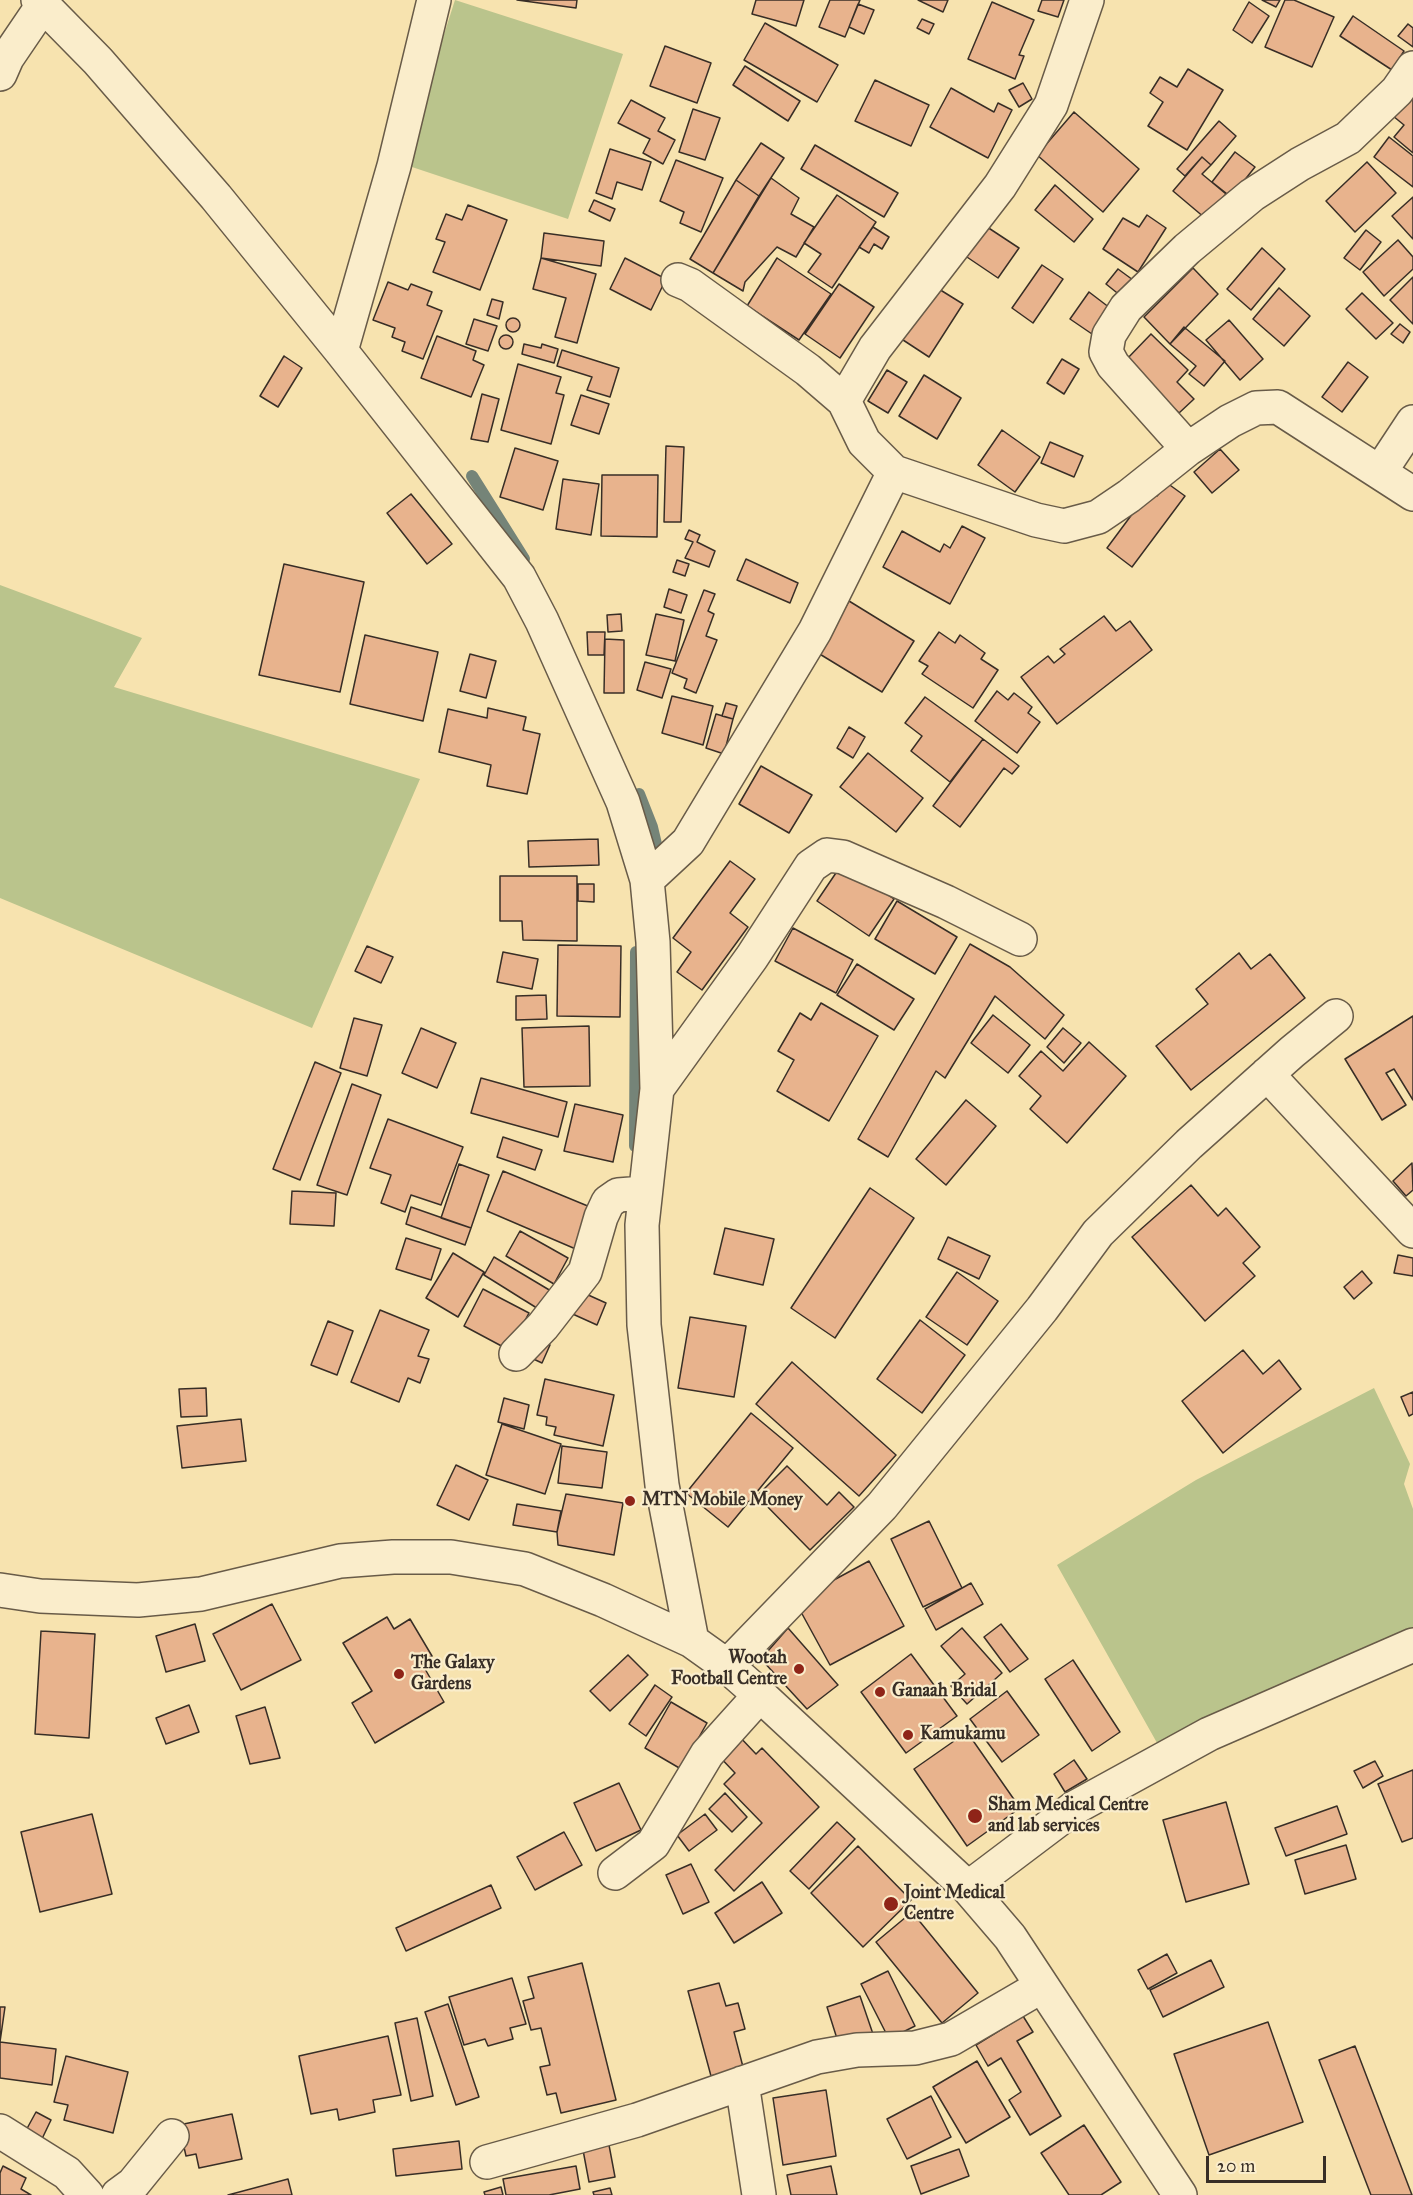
<!DOCTYPE html>
<html>
<head>
<meta charset="utf-8">
<style>
  body { margin:0 }
  #map { position:relative; width:1413px; height:2195px; overflow:hidden; background:#f7e3af; font-family:"IM FELL Great Primer",serif }
  canvas { display:block }
  .scale { position:absolute; left:1206px; top:2156px; width:120px; height:27px; box-sizing:border-box; border:3px solid #382e26; border-top:0; padding-left:8px; font-size:18px; line-height:21px; white-space:nowrap; color:#382e26; -webkit-text-stroke:4px #faedcb; paint-order:stroke }
</style>
</head>
<body>
<div id="map">
<canvas width="1413" height="2195"></canvas>
<div class="scale">20 m</div>
</div>
<script>
const c = document.querySelector('canvas').getContext('2d');
c.lineJoin = 'round';
function fill(path, color) {
  c.fillStyle = color;
  c.fill(path, 'evenodd');
}
function poly(rows) {
  const path = new Path2D();
  for (const r of rows) {
    if (r.length === 3) {
      path.moveTo(r[0] + r[2], r[1]);
      path.arc(r[0], r[1], r[2], 0, 2 * Math.PI);
      continue;
    }
    path.moveTo(r[0], r[1]);
    for (let i = 2; i < r.length; i += 2) path.lineTo(r[i], r[i + 1]);
  }
  return path;
}
function stroke(path, color, width, dash) {
  c.strokeStyle = color;
  c.lineWidth = width;
  c.lineCap = dash ? 'butt' : 'round';
  c.setLineDash(dash || []);
  c.stroke(path);
}
function drawText(font, color, halo, rows, align = 'center') {
  c.font = font + ' "IM FELL Great Primer",serif';
  c.lineWidth = 4.5;
  c.setLineDash([]);
  c.textBaseline = 'middle';
  c.strokeStyle = halo;
  c.fillStyle = color;
  for (const [text, x, y, turn = 0] of rows) {
    c.save();
    c.translate(x, y);
    c.rotate((+turn || 0) * Math.PI / 180);
    c.textAlign = isNaN(turn) ? turn : align;
    if (halo) c.strokeText(text, 0, 0);
    c.fillText(text, 0, 0);
    c.restore();
  }
}
const green = poly([
  [455,0,623,54,568,219,409,166,412,135],
  [0,585,142,638,114,687,420,779,312,1028,0,898],
  [1374,1388,1410,1464,1404,1484,1413,1509,1413,1635,1161,1750,1057,1565,1196,1480]
]);
const stream = poly([
  [472,476,524,559],
  [639,794,652,827,656,844],
  [635,1146,636,952]
]);
const building = poly([
  [517,0,577,0,576,8,517,0],
  [756,0,804,0,796,26,752,14,756,0],
  [830,0,860,0,845,37,819,27,830,0],
  [918,0,948,0,943,12,918,0],
  [1042,0,1064,0,1058,17,1038,11,1042,0],
  [1262,0,1280,0,1276,7,1262,0],
  [1285,0,1294,0,1334,17,1312,67,1265,47,1285,0],
  [992,2,1034,20,1019,55,1024,56,1015,79,968,59,992,2],
  [1249,2,1269,16,1252,43,1233,30,1249,2],
  [858,4,874,10,864,34,849,27,858,4],
  [1353,16,1404,51,1392,70,1340,36,1353,16],
  [922,19,934,24,929,34,917,28,922,19],
  [765,23,838,65,817,102,744,60,765,23],
  [1408,24,1413,28,1413,47,1398,36,1408,24],
  [665,46,711,63,697,103,650,86,665,46],
  [745,66,800,101,788,121,733,85,745,66],
  [1188,69,1223,90,1187,150,1148,126,1163,102,1150,93,1160,77,1177,87,1188,69],
  [875,80,929,105,911,146,855,121,875,80],
  [1023,83,1032,99,1019,107,1009,90,1023,83],
  [951,88,994,112,998,103,1012,110,988,158,930,127,951,88],
  [1413,93,1413,153,1394,137,1404,125,1393,116,1413,93],
  [631,100,665,118,658,131,675,140,663,164,643,153,650,139,618,123,631,100],
  [693,109,720,118,705,160,679,152,693,109],
  [1074,112,1139,169,1103,212,1037,155,1074,112],
  [1219,121,1236,136,1211,165,1202,157,1185,176,1177,169,1219,121],
  [1389,137,1413,156,1413,187,1374,157,1389,137],
  [761,143,784,158,759,196,736,180,761,143],
  [815,145,898,193,884,217,801,169,815,145],
  [610,149,651,162,642,190,617,182,612,199,596,193,610,149],
  [1235,152,1255,167,1231,197,1212,182,1235,152],
  [1202,157,1211,165,1202,174,1226,194,1205,218,1173,191,1202,157],
  [676,160,723,178,701,232,680,223,684,212,660,201,676,160],
  [1367,162,1396,193,1355,232,1326,201,1367,162],
  [771,178,799,198,791,214,814,227,796,257,777,247,745,282,743,291,713,273,771,178],
  [736,180,759,196,713,273,690,259,736,180],
  [1055,185,1093,219,1074,242,1035,210,1055,185],
  [837,195,876,222,832,288,808,272,821,254,804,243,837,195],
  [1413,197,1413,239,1392,216,1413,197],
  [594,200,615,209,610,221,589,211,594,200],
  [468,205,507,220,480,290,433,272,445,242,436,239,446,214,462,220,468,205],
  [1147,215,1166,228,1138,272,1103,249,1123,218,1139,227,1147,215],
  [978,221,1019,248,998,278,958,251,978,221],
  [873,227,889,237,882,249,874,244,869,253,859,247,873,227],
  [1366,230,1381,242,1360,270,1344,258,1366,230],
  [544,233,604,241,601,266,541,258,544,233],
  [1398,240,1413,257,1413,269,1384,296,1363,272,1398,240],
  [1262,248,1285,269,1251,310,1227,289,1262,248],
  [541,258,596,274,577,343,555,337,566,298,533,289,541,258],
  [625,258,666,279,651,310,610,289,625,258],
  [777,258,831,294,799,340,747,306,777,258],
  [1042,265,1063,279,1033,323,1012,308,1042,265],
  [1193,268,1218,294,1170,344,1144,317,1193,268],
  [1118,269,1133,280,1121,296,1106,284,1118,269],
  [1413,277,1413,324,1390,300,1413,277],
  [388,282,408,290,411,284,432,292,427,305,442,311,423,359,402,351,405,342,392,337,395,328,373,320,388,282],
  [839,284,874,307,840,358,805,334,839,284],
  [934,286,963,304,929,357,900,338,934,286],
  [1279,288,1310,316,1284,346,1253,319,1279,288],
  [1089,292,1110,308,1092,334,1070,319,1089,292],
  [1362,293,1393,323,1376,339,1346,309,1362,293],
  [492,299,503,302,499,319,487,315,492,299],
  [513,325,7],
  [474,319,497,326,488,351,466,344,474,319],
  [1229,320,1263,359,1240,380,1206,340,1229,320],
  [1400,324,1410,332,1403,343,1391,334,1400,324],
  [1184,327,1225,361,1204,386,1189,374,1196,366,1170,344,1184,327],
  [1151,334,1188,370,1177,382,1194,399,1179,413,1125,361,1151,334],
  [506,342,7],
  [437,336,476,351,473,360,484,365,471,397,421,378,437,336],
  [524,344,541,348,542,344,558,349,554,363,522,354,524,344],
  [562,350,619,368,610,397,587,390,592,377,557,366,562,350],
  [284,356,302,368,278,407,260,396,284,356],
  [1062,359,1079,369,1064,394,1047,383,1062,359],
  [1348,362,1368,377,1342,412,1322,397,1348,362],
  [518,364,561,377,556,393,564,395,551,444,501,430,518,364],
  [887,370,907,382,888,413,868,401,887,370],
  [924,375,961,398,937,439,899,416,924,375],
  [482,394,499,399,488,442,471,439,482,394],
  [581,395,609,404,599,434,571,425,581,395],
  [1002,430,1040,457,1015,492,978,465,1002,430],
  [1050,442,1083,456,1074,477,1041,463,1050,442],
  [666,446,684,447,681,522,664,522,666,446],
  [515,448,558,461,543,510,500,497,515,448],
  [1220,449,1239,470,1212,493,1194,472,1220,449],
  [602,475,658,475,657,537,601,536,602,475],
  [563,479,599,484,591,535,556,529,563,479],
  [1167,483,1185,496,1132,567,1107,548,1150,490,1157,496,1167,483],
  [411,494,452,544,427,564,387,513,411,494],
  [962,526,985,538,950,604,883,567,902,531,940,552,944,544,950,548,962,526],
  [689,530,700,535,697,542,715,551,709,567,685,558,693,542,685,539,689,530],
  [746,559,798,583,790,603,737,580,746,559],
  [677,560,689,564,685,576,673,572,677,560],
  [284,564,364,582,340,692,259,675,284,564],
  [669,589,687,595,681,613,664,607,669,589],
  [704,590,715,594,708,611,714,614,706,636,717,640,696,693,684,688,687,679,672,673,704,590],
  [849,601,914,641,882,692,818,653,849,601],
  [621,614,622,631,608,632,607,615,621,614],
  [656,614,684,620,675,661,646,655,656,614],
  [1104,616,1116,631,1130,621,1152,650,1057,724,1021,677,1048,656,1054,663,1065,654,1060,649,1104,616],
  [587,632,605,632,604,655,588,655,587,632],
  [939,632,955,643,960,635,985,653,981,659,998,670,973,708,922,674,928,666,919,661,939,632],
  [365,635,438,652,423,721,350,704,365,635],
  [605,639,624,640,624,693,604,693,605,639],
  [470,654,496,661,486,698,460,691,470,654],
  [645,662,671,669,662,698,637,690,645,662],
  [997,691,1008,700,1014,693,1032,707,1028,713,1040,722,1017,753,975,721,997,691],
  [672,696,713,706,703,745,662,733,672,696],
  [925,697,983,739,950,782,911,751,922,736,905,723,925,697],
  [726,703,737,706,733,719,722,716,726,703],
  [488,708,526,717,523,730,540,734,527,794,487,786,491,765,439,752,448,709,487,718,488,708],
  [716,714,733,719,724,754,706,748,716,714],
  [849,727,865,737,853,758,837,748,849,727],
  [983,739,1019,766,1012,774,1004,768,960,827,933,806,983,739],
  [868,753,923,798,896,832,840,787,868,753],
  [761,766,812,795,789,833,739,804,761,766],
  [598,839,599,865,529,867,528,841,598,839],
  [730,861,755,879,730,913,748,927,702,990,677,972,691,952,673,938,730,861],
  [842,864,894,899,869,936,817,901,842,864],
  [500,876,577,876,577,941,523,940,522,921,500,921,500,876],
  [578,884,594,884,594,902,578,901,578,884],
  [897,901,957,937,935,974,875,939,897,901],
  [793,928,853,960,836,993,775,961,793,928],
  [970,944,1010,967,1064,1015,1045,1039,995,996,945,1078,936,1071,888,1157,858,1139,970,944],
  [558,945,621,946,620,1017,557,1016,558,945],
  [367,946,393,957,381,983,355,971,367,946],
  [503,952,538,959,532,989,497,982,503,952],
  [1239,953,1251,969,1270,954,1305,998,1191,1090,1156,1046,1208,1004,1196,989,1239,953],
  [857,964,914,999,894,1030,837,995,857,964],
  [546,995,547,1019,516,1020,516,996,546,995],
  [821,1003,878,1036,829,1121,777,1091,794,1060,778,1051,800,1013,811,1020,821,1003],
  [993,1015,1030,1045,1008,1073,971,1043,993,1015],
  [1413,1016,1413,1100,1394,1069,1386,1073,1406,1105,1382,1120,1345,1059,1413,1016],
  [354,1018,382,1025,367,1076,340,1068,354,1018],
  [589,1026,590,1086,524,1087,522,1028,589,1026],
  [421,1028,456,1043,437,1088,402,1073,421,1028],
  [1063,1028,1081,1043,1064,1063,1047,1047,1063,1028],
  [1089,1042,1126,1076,1067,1143,1030,1109,1041,1096,1019,1076,1041,1051,1063,1071,1089,1042],
  [315,1062,341,1073,300,1180,273,1169,315,1062],
  [481,1078,567,1102,558,1137,471,1113,481,1078],
  [352,1084,381,1095,347,1195,317,1185,352,1084],
  [966,1100,996,1126,946,1185,916,1159,966,1100],
  [575,1104,623,1115,613,1162,564,1151,575,1104],
  [388,1119,463,1147,441,1205,411,1195,405,1212,381,1203,391,1175,370,1168,388,1119],
  [503,1137,542,1150,535,1170,497,1157,503,1137],
  [1412,1163,1413,1190,1406,1196,1393,1181,1412,1163],
  [459,1164,489,1175,471,1228,441,1218,459,1164],
  [503,1171,595,1209,578,1250,487,1211,503,1171],
  [1191,1185,1218,1216,1226,1208,1260,1247,1243,1263,1255,1276,1205,1321,1132,1237,1191,1185],
  [870,1188,914,1218,835,1338,791,1308,870,1188],
  [292,1191,336,1193,334,1226,290,1224,292,1191],
  [411,1207,471,1228,465,1245,406,1224,411,1207],
  [725,1228,774,1239,763,1285,714,1274,725,1228],
  [520,1231,568,1258,554,1284,506,1256,520,1231],
  [948,1237,990,1256,979,1279,938,1259,948,1237],
  [406,1238,441,1249,431,1280,396,1269,406,1238],
  [453,1253,484,1272,458,1317,426,1298,453,1253],
  [1398,1255,1413,1258,1413,1276,1394,1273,1398,1255],
  [494,1257,551,1291,540,1310,484,1275,494,1257],
  [1362,1271,1372,1283,1354,1299,1344,1287,1362,1271],
  [957,1272,998,1301,967,1345,926,1317,957,1272],
  [483,1289,529,1313,509,1350,464,1326,483,1289],
  [575,1289,606,1303,597,1325,566,1311,575,1289],
  [380,1310,429,1330,418,1356,429,1359,420,1383,408,1378,399,1402,351,1382,380,1310],
  [690,1317,746,1326,734,1397,678,1388,690,1317],
  [920,1320,965,1355,922,1413,877,1379,920,1320],
  [328,1321,353,1331,337,1375,311,1365,328,1321],
  [535,1339,550,1345,542,1363,527,1356,535,1339],
  [1243,1350,1263,1374,1279,1360,1301,1389,1223,1453,1182,1401,1243,1350],
  [792,1362,896,1455,859,1496,756,1404,792,1362],
  [545,1379,614,1395,603,1446,554,1435,556,1427,546,1425,547,1417,537,1415,545,1379],
  [206,1388,207,1416,181,1417,179,1389,206,1388],
  [1413,1392,1413,1414,1409,1416,1401,1397,1413,1392],
  [504,1398,529,1405,524,1429,498,1422,504,1398],
  [751,1413,793,1448,728,1527,686,1493,751,1413],
  [241,1419,246,1461,182,1468,177,1426,241,1419],
  [502,1424,561,1444,545,1494,486,1475,502,1424],
  [562,1446,607,1452,602,1488,558,1483,562,1446],
  [456,1465,488,1480,469,1520,437,1505,456,1465],
  [787,1466,827,1505,839,1492,854,1507,810,1550,757,1496,787,1466],
  [566,1494,623,1503,614,1555,558,1545,557,1532,566,1494],
  [517,1504,561,1511,557,1532,513,1525,517,1504],
  [929,1521,962,1588,923,1607,891,1539,929,1521],
  [869,1561,904,1626,830,1665,795,1601,869,1561],
  [971,1583,983,1604,936,1630,925,1609,971,1583],
  [272,1604,301,1660,241,1690,213,1634,272,1604],
  [387,1617,394,1629,410,1619,432,1656,421,1662,444,1702,375,1743,352,1703,372,1691,343,1643,387,1617],
  [195,1624,205,1661,166,1672,156,1636,195,1624],
  [1001,1624,1028,1659,1010,1672,984,1637,1001,1624],
  [788,1628,838,1685,807,1709,761,1659,788,1628],
  [962,1628,1002,1673,967,1704,951,1686,965,1674,941,1646,962,1628],
  [41,1631,95,1634,89,1738,35,1734,41,1631],
  [911,1654,957,1716,906,1753,861,1692,911,1654],
  [628,1655,648,1675,610,1711,590,1691,628,1655],
  [1073,1660,1120,1732,1092,1751,1045,1679,1073,1660],
  [655,1685,672,1697,646,1736,629,1724,655,1685],
  [1007,1691,1039,1735,1002,1762,970,1719,1007,1691],
  [671,1702,707,1723,681,1769,645,1748,671,1702],
  [189,1705,199,1732,166,1744,156,1718,189,1705],
  [265,1707,280,1758,250,1764,236,1716,265,1707],
  [967,1732,1020,1808,967,1846,914,1769,967,1732],
  [737,1734,756,1754,762,1748,819,1807,734,1891,715,1870,762,1823,724,1784,735,1773,716,1753,737,1734],
  [1074,1760,1087,1779,1065,1792,1054,1774,1074,1760],
  [1375,1761,1383,1776,1363,1788,1354,1771,1375,1761],
  [1413,1770,1413,1838,1402,1842,1378,1784,1413,1770],
  [619,1783,641,1830,596,1851,574,1803,619,1783],
  [725,1793,747,1817,732,1832,709,1809,725,1793],
  [1226,1802,1249,1884,1186,1902,1163,1820,1226,1802],
  [1337,1806,1347,1834,1286,1856,1275,1828,1337,1806],
  [92,1814,112,1894,40,1912,21,1832,92,1814],
  [705,1814,717,1830,689,1851,677,1835,705,1814],
  [837,1822,855,1839,809,1889,790,1871,837,1822],
  [564,1832,582,1865,535,1890,517,1857,564,1832],
  [1346,1845,1356,1879,1305,1894,1295,1860,1346,1845],
  [858,1846,911,1900,863,1947,811,1893,858,1846],
  [691,1864,709,1902,683,1914,666,1875,691,1864],
  [762,1882,782,1913,734,1943,715,1913,762,1882],
  [491,1885,501,1908,406,1951,396,1928,491,1885],
  [912,1912,978,1993,942,2023,876,1942,912,1912],
  [1167,1954,1177,1973,1148,1989,1138,1970,1167,1954],
  [1211,1960,1224,1987,1163,2017,1150,1990,1211,1960],
  [582,1963,616,2100,561,2113,556,2093,547,2095,540,2067,550,2065,541,2028,531,2030,523,2001,534,1998,528,1977,582,1963],
  [888,1971,915,2026,889,2039,861,1984,888,1971],
  [512,1978,526,2024,510,2028,513,2039,488,2046,485,2039,464,2045,449,1997,512,1978],
  [719,1983,726,2006,738,2003,745,2029,734,2032,743,2067,711,2076,688,1991,719,1983],
  [860,1996,873,2034,839,2045,827,2007,860,1996],
  [448,2004,479,2097,456,2105,425,2012,448,2004],
  [0,2007,5,2007,0,2042,56,2049,52,2085,0,2078,0,2007],
  [1023,2016,1033,2032,1017,2041,1061,2116,1030,2135,1009,2100,1021,2092,1001,2058,988,2066,976,2045,1023,2016],
  [417,2018,433,2096,411,2101,395,2023,417,2018],
  [1268,2022,1303,2122,1209,2155,1174,2054,1268,2022],
  [388,2036,401,2095,373,2100,375,2112,339,2120,337,2109,311,2114,299,2056,388,2036],
  [1355,2046,1412,2195,1371,2195,1319,2060,1355,2046],
  [66,2056,128,2072,113,2133,64,2120,68,2105,54,2102,66,2056],
  [977,2061,1010,2117,966,2143,933,2087,977,2061],
  [826,2090,836,2156,783,2165,773,2098,826,2090],
  [931,2096,951,2137,907,2159,887,2119,931,2096],
  [36,2112,51,2120,40,2143,24,2134,36,2112],
  [232,2114,242,2159,199,2168,196,2154,186,2156,179,2125,232,2114],
  [1084,2125,1121,2182,1101,2195,1069,2195,1041,2153,1084,2125],
  [459,2141,462,2169,396,2176,393,2149,459,2141],
  [609,2145,615,2177,589,2182,583,2150,609,2145],
  [959,2149,969,2176,921,2194,911,2166,959,2149],
  [3,2166,26,2178,21,2189,31,2195,0,2195,0,2173,3,2166],
  [576,2166,580,2189,549,2195,506,2195,503,2179,576,2166],
  [831,2166,837,2195,791,2195,787,2175,831,2166],
  [288,2179,292,2195,228,2195,288,2179],
  [501,2187,503,2195,485,2195,484,2192,501,2187],
  [610,2188,612,2195,594,2195,593,2192,610,2188]
]);
const minor = poly([
  [38,0,98,61,216,197,341,351,519,577,542,621,623,802,647,880,653,942,657,1089,642,1225,644,1325,662,1485,692,1641],
  [0,74,7,58,43,5],
  [678,280,690,285,808,370,844,401,864,442,894,472,1036,520,1064,526,1098,517,1129,496,1188,449,1230,421,1256,408,1278,407,1413,494],
  [341,351,394,166,434,0],
  [844,401,875,348,1000,186,1051,105,1087,0],
  [1188,449,1113,365,1106,352,1109,335,1126,308,1187,249,1252,195,1300,164,1348,138,1397,91,1413,68],
  [1380,472,1413,422],
  [647,880,688,842,815,631,894,472],
  [1267,1074,1413,1231],
  [657,1089,752,957,811,866,827,855,843,857,946,902,1020,939],
  [516,1354,543,1326,585,1272,601,1217,608,1202,618,1195,644,1193],
  [0,1590,40,1596,138,1600,201,1594,340,1561,393,1557,451,1557,525,1569,603,1600,692,1641,727,1666,760,1695,968,1888,1010,1937,1180,2195],
  [727,1666,882,1506,1042,1309,1098,1233,1189,1144,1292,1052,1336,1016],
  [615,1873,653,1844,707,1754,760,1695],
  [968,1888,1074,1808,1209,1734,1413,1645],
  [742,2083,759,2195],
  [0,2131,67,2173,87,2195],
  [487,2162,637,2120,817,2057,857,2050,915,2048,951,2039,1042,1986],
  [118,2195,133,2184,172,2136]
]);
const markers = [
  [630,1501,6,"#8f2418"],
  [799,1669,6,"#8f2418"],
  [399,1674,6,"#8f2418"],
  [880,1692,6,"#8f2418"],
  [908,1735,6,"#8f2418"],
  [975,1816,8,"#8f2418"],
  [891,1904,8,"#8f2418"]
];
const poiNames = [
  ["MTN Mobile Money",642,1501],
  ["Wootah",787,1659,"right"],
  ["Football Centre",787,1680,"right"],
  ["The Galaxy",411,1664],
  ["Gardens",411,1685],
  ["Ganaah Bridal",892,1692],
  ["Kamukamu",920,1735],
  ["Sham Medical Centre",988,1806],
  ["and lab services",988,1827],
  ["Joint Medical",904,1894],
  ["Centre",904,1915]
];
fill(green, '#bac48c');
stroke(stream, '#758478', 12);
fill(building, '#e8b38d');
stroke(building, '#382e26', 1.5);
stroke(minor, '#685b48', 36);
stroke(minor, '#faedcb', 33);
for (const [x, y, r, color] of markers) {
  const dot = new Path2D();
  dot.arc(x, y, r, 0, 2 * Math.PI);
  c.fillStyle = color;
  c.fill(dot);
  stroke(dot, '#faedcb', 2);
}
drawText('bold 18px', '#382e26', '#faedcb', poiNames, 'left');
</script>
</body>
</html>
